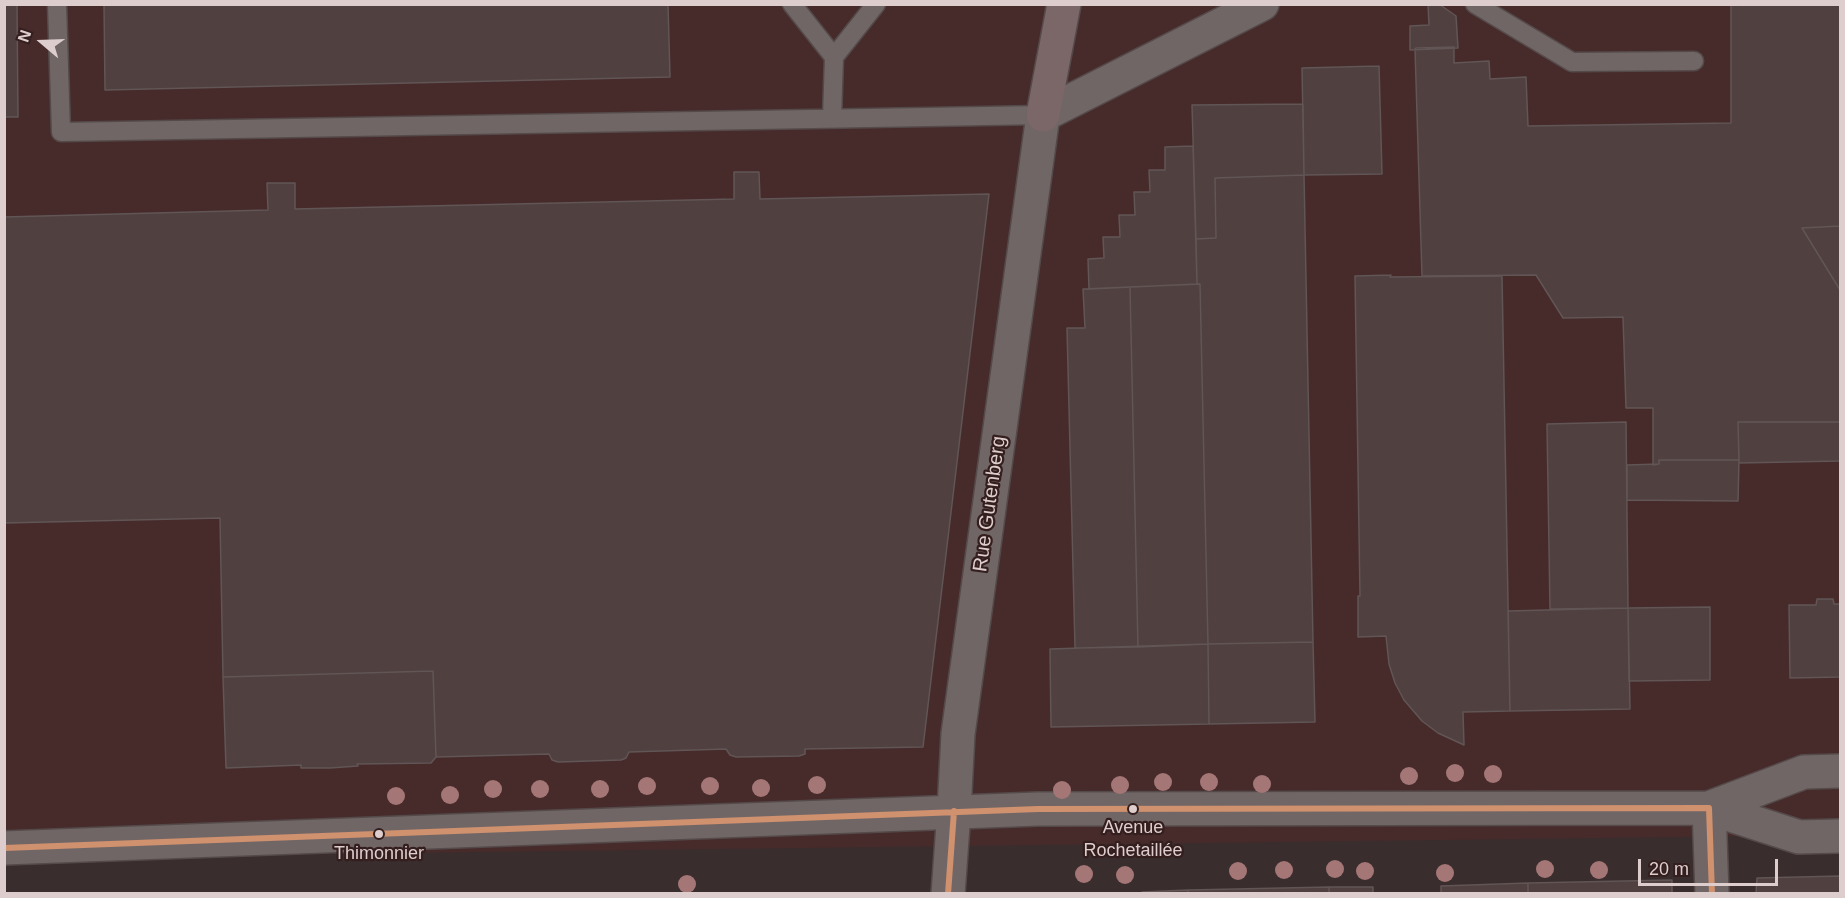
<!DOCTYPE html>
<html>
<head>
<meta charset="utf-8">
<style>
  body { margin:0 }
  #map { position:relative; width:1845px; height:898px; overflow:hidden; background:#392d2d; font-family:Arial,sans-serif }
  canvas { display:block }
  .frame { position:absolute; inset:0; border:6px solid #ddcdcd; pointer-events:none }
  .north { position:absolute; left:12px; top:12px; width:60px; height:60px; -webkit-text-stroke:4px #341e1e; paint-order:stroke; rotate:289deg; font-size:16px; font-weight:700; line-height:24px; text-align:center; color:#ddcdcd }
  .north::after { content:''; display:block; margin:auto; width:21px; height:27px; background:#ddcdcd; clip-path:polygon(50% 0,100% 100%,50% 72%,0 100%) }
  .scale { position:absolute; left:1638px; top:859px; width:140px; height:27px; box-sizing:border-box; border:3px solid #ddcdcd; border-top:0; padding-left:8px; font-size:18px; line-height:21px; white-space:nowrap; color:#ddcdcd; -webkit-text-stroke:4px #341e1e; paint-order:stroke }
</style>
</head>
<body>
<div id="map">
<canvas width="1845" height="898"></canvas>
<div class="frame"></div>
<div class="north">N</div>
<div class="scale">20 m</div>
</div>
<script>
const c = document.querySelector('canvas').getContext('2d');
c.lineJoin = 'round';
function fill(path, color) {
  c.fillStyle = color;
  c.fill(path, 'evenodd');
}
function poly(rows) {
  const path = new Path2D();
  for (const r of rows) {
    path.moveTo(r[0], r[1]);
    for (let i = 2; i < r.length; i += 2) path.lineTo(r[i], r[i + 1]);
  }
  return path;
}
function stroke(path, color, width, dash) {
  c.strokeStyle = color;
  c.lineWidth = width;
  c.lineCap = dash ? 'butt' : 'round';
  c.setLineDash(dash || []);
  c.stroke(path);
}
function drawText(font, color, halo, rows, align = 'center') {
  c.font = font + ' Arial,sans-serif';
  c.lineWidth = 4.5;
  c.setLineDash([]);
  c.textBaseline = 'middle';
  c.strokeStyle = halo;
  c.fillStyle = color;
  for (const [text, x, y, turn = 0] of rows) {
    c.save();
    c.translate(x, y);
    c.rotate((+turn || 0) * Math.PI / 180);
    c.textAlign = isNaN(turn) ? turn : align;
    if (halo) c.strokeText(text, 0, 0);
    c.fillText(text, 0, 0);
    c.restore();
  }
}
const built = poly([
  [4,5,1840,5,1840,835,5,858]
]);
const building = poly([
  [4,4,17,4,18,117,4,117,4,4],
  [104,4,668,4,670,77,105,90,104,4],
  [1428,4,1439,4,1456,16,1458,48,1410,50,1410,26,1429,25,1428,4],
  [1731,4,1840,4,1840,226,1802,228,1840,290,1840,422,1738,422,1739,460,1659,460,1659,464,1653,465,1653,408,1626,408,1623,317,1563,318,1536,275,1422,276,1415,49,1416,48,1454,47,1454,63,1489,61,1490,79,1526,77,1528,126,1731,123,1731,4],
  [1379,66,1382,174,1304,175,1302,68,1379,66],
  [1303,104,1304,175,1215,178,1216,238,1196,239,1192,105,1303,104],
  [1193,146,1197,284,1089,289,1088,259,1104,258,1103,237,1120,237,1119,215,1135,215,1134,192,1150,192,1149,170,1165,170,1165,147,1193,146],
  [734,172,759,172,760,199,989,194,923,747,805,749,805,754,799,756,736,757,730,755,726,749,629,752,626,758,621,760,558,762,552,760,549,754,436,757,433,671,223,677,220,518,4,523,4,217,268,210,267,183,295,183,295,209,734,199,734,172],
  [1304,175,1313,642,1208,644,1200,284,1197,284,1196,239,1216,238,1215,178,1304,175],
  [1840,226,1840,290,1802,228,1840,226],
  [1391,275,1390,277,1502,276,1510,711,1463,712,1464,745,1438,733,1422,721,1404,700,1395,683,1389,664,1386,636,1358,637,1358,596,1360,596,1355,276,1391,275],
  [1200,284,1208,644,1138,647,1130,287,1200,284],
  [1130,287,1138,647,1075,648,1067,328,1085,328,1083,289,1130,287],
  [1626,422,1628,608,1550,609,1547,424,1626,422],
  [1738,422,1840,422,1840,461,1739,463,1738,422],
  [1659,460,1739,460,1738,501,1627,500,1627,465,1659,464,1659,460],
  [1817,599,1833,599,1834,604,1840,604,1840,677,1790,678,1789,605,1816,605,1817,599],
  [1710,607,1710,680,1629,681,1628,608,1710,607],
  [1628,608,1630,709,1510,711,1508,611,1628,608],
  [1313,642,1315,722,1209,724,1208,644,1313,642],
  [1208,644,1209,724,1051,727,1050,649,1208,644],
  [433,671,436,757,431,763,357,764,358,766,330,768,301,768,301,765,226,768,223,677,433,671],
  [1840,876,1840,894,1756,894,1757,878,1840,876],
  [1672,880,1672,894,1528,894,1528,883,1672,880],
  [1528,883,1528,894,1441,894,1441,886,1528,883],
  [1329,887,1373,887,1373,894,1329,894,1329,887],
  [1329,887,1329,894,1188,894,1188,890,1329,887],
  [1188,890,1188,894,1142,894,1142,892,1188,890]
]);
const lane = poly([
  [57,4,61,132,1043,115],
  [792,4,834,57,832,118],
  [1475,4,1572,62,1694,61],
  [834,57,876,4]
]);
const street = poly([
  [1043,115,1262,4],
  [1709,808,1712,894],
  [948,894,954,811]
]);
const secondary = poly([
  [1709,808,1804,772,1840,771],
  [954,811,958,734,1043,115],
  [4,848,1038,809,1709,808,1799,837,1840,836]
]);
const highway = poly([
  [1043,115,1064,4]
]);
const bus1 = poly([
  [4,848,1038,809,1709,808,1712,894],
  [948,894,954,811]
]);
const trees = [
  [1455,773],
  [1493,774],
  [1409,776],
  [1163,782],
  [1209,782],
  [1262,784],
  [817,785],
  [1120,785],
  [647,786],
  [710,786],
  [761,788],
  [493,789],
  [540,789],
  [600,789],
  [1062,790],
  [450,795],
  [396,796],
  [1335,869],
  [1545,869],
  [1284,870],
  [1599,870],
  [1238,871],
  [1365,871],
  [1445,873],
  [1084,874],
  [1125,875],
  [687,884]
];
const markers = [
  [1133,809,5,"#ddcdcd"],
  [379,834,5,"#ddcdcd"]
];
const busNames = [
  ["Avenue",1133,828],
  ["Rochetaillée",1133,851],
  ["Thimonnier",379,854]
];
const streetNames = [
  ["Rue Gutenberg",990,504,-82]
];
fill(built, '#472b2b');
fill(building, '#504040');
stroke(building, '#615555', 1.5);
stroke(lane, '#554a4a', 21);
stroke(street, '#554a4a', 36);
stroke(secondary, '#554a4a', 36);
stroke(highway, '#554a4a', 36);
stroke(lane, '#716666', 18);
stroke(street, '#716666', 33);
stroke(secondary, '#716666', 33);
stroke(highway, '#7b6668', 33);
stroke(bus1, '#d0916f', 6);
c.fillStyle = '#a57676';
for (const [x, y] of trees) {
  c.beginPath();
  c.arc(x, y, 9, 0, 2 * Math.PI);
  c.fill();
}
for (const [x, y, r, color] of markers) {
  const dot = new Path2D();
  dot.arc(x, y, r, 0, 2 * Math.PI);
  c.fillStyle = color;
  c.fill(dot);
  stroke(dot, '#341e1e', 2);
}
drawText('18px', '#ddcdcd', '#341e1e', busNames);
drawText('20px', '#ddcdcd', '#341e1e', streetNames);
</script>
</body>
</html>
